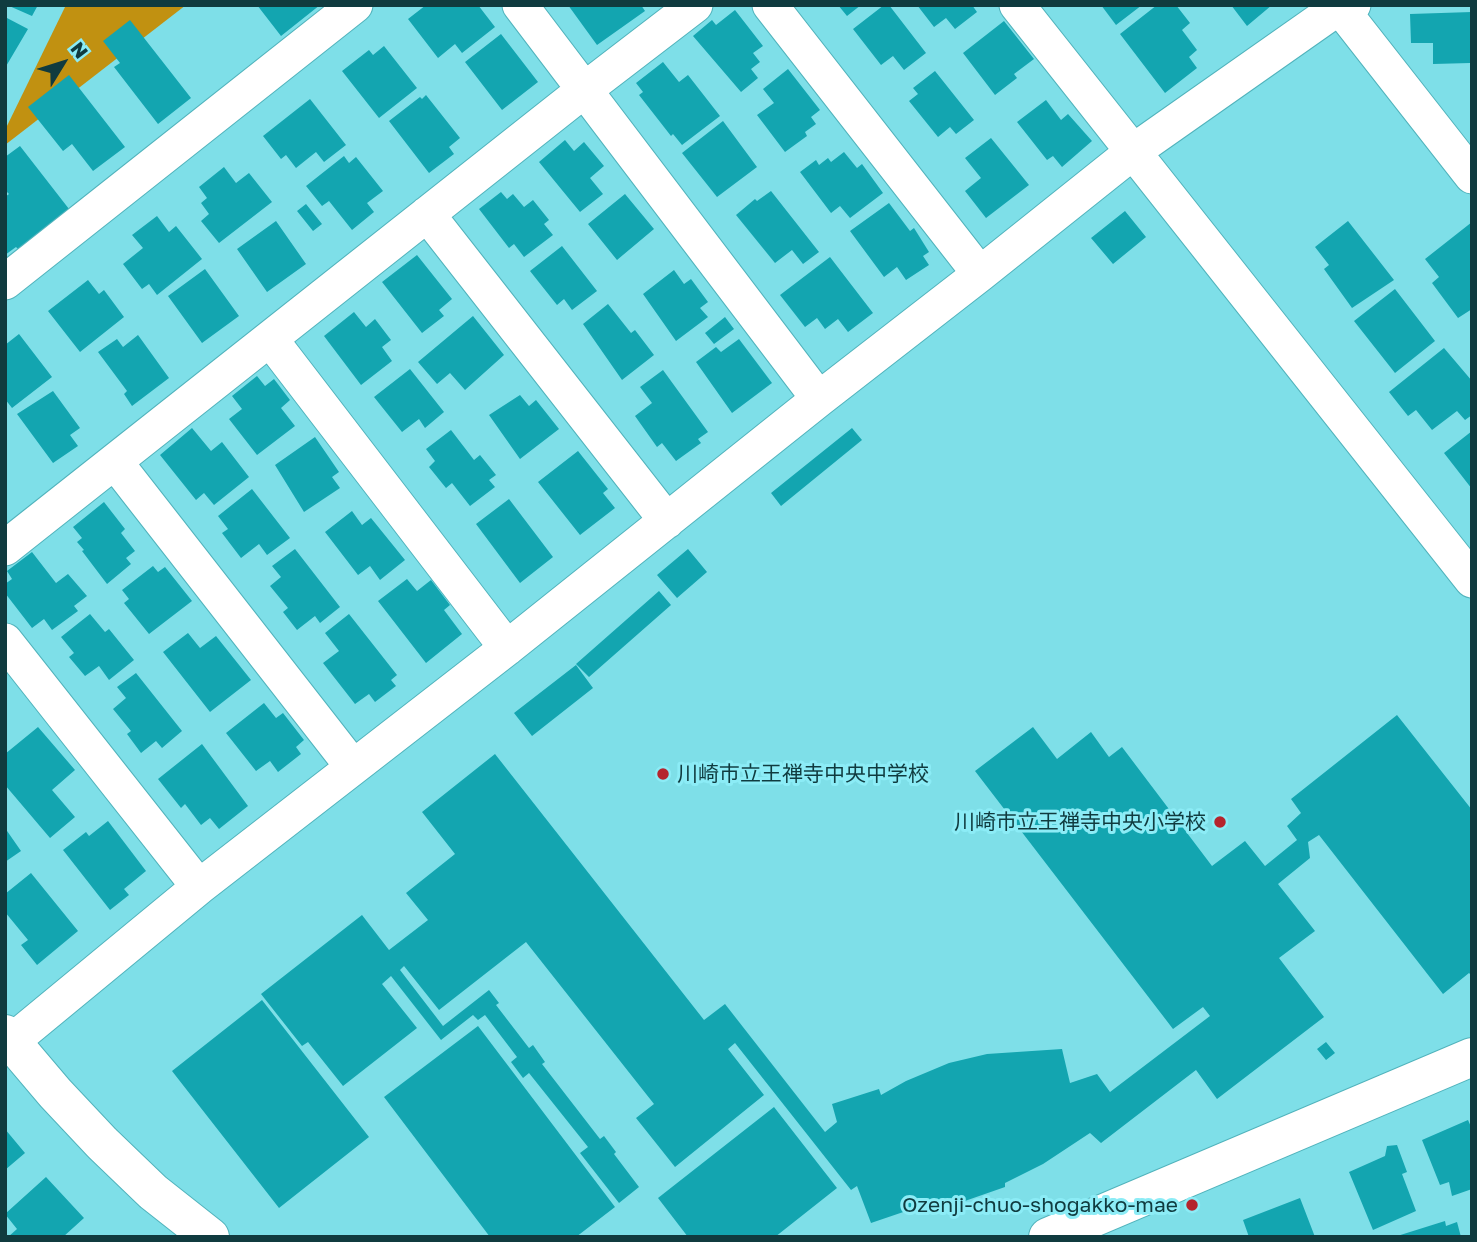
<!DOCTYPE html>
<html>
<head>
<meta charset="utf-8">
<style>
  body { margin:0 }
  #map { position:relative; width:1477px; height:1242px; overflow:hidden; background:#7edfe8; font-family:"Golos Text",sans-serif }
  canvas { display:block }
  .frame { position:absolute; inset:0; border:7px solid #103b3f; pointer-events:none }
  .north { position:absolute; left:28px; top:28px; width:70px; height:70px; -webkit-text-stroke:5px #8cecf6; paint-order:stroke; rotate:52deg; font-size:19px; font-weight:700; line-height:28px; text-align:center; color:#103b3f }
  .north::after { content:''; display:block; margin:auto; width:24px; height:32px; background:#103b3f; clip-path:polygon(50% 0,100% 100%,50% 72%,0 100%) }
</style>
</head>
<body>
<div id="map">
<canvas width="1477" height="1242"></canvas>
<div class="frame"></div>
<div class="north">N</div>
</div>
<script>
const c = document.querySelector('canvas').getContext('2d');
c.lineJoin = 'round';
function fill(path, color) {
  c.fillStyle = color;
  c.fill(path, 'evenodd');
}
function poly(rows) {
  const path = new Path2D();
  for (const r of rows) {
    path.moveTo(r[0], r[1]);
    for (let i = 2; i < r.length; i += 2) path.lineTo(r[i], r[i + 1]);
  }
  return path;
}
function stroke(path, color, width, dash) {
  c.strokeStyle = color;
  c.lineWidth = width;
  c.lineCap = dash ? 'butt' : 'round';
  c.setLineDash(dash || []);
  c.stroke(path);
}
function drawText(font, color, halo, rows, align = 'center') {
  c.font = font + ' "Golos Text","Noto Sans JP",sans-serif';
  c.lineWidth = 6;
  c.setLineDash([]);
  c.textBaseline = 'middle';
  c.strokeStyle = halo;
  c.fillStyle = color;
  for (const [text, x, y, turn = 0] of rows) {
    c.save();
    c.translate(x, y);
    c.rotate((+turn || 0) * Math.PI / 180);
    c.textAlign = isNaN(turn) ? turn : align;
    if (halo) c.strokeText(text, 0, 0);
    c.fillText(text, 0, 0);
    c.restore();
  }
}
const forest = poly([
  [66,5,186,5,5,145,5,130]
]);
const building = poly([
  [7,5,38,5,32,16],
  [257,5,320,5,281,36],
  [426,5,478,5,495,27,462,53,455,44,438,58,408,19],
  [568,5,641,5,645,11,597,45],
  [838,5,861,5,847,16],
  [884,5,889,5,926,53,904,70,893,56,881,65,853,29],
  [917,5,972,5,977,12,955,29,946,18,934,27],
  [1101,5,1142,5,1116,25],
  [1157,5,1176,5,1190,23,1182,30,1197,50,1189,57,1197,68,1165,93,1120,34],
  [1231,5,1272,5,1247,26],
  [735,10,763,46,753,53,760,62,751,69,758,78,741,92,693,36,712,20,716,25],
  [1472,12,1470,63,1433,64,1433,43,1411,43,1410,14],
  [7,18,28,29,5,68,5,21],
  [130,20,191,98,158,124,114,67,120,63,103,41],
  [1004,21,1034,59,1014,74,1017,78,995,95,963,53],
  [501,34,538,82,502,110,465,62],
  [384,46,417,88,379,118,342,71,369,50,373,55],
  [663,62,679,82,688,75,720,116,682,145,673,134,671,136,639,95,643,92,636,83],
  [788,69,820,110,811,117,816,124,805,132,807,136,785,152,757,115,774,103,763,89],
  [935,71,974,120,956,134,950,127,938,137,909,101,918,94,913,88],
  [69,75,125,147,93,171,72,144,63,151,28,107],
  [426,95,460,138,449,147,454,154,429,173,389,121,420,97,422,99],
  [310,99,346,145,324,162,316,152,296,168,286,155,281,159,263,136],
  [1046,100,1061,120,1068,114,1092,141,1062,167,1053,156,1047,160,1017,122],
  [723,121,757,167,717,197,682,153],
  [991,138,1029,185,986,218,965,191,981,178,965,158],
  [565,140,574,151,584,142,604,166,590,178,603,194,580,212,539,162],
  [20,146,69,209,18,249,16,247,5,255,5,197,9,194,5,190,5,157],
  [844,152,857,168,862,164,883,193,850,218,840,206,831,213,800,172,816,160,819,165,828,158,831,162],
  [344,156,349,163,356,157,383,191,367,203,374,212,352,230,329,201,322,206,306,186],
  [224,167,236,183,249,173,272,202,219,243,201,221,209,214,201,203,207,198,199,187],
  [771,191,819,252,803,264,792,250,775,263,736,215,755,199,757,201],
  [501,192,507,199,513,194,524,207,533,200,549,220,544,224,553,235,524,257,514,244,509,248,479,209],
  [625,194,654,229,617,260,588,224],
  [889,203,910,231,914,228,929,252,923,256,929,265,906,280,897,267,884,277,850,231],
  [306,204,322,224,313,231,297,211],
  [1125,211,1146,237,1113,264,1091,238],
  [157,216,169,232,176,226,202,259,157,295,149,284,142,289,123,264,143,248,132,235],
  [276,221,306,264,267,292,237,249],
  [1348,221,1394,280,1352,308,1324,269,1329,265,1315,247],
  [1472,222,1472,309,1458,318,1432,283,1439,277,1425,259],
  [562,246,597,291,572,310,564,299,557,305,530,271],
  [417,255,452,299,439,310,444,316,422,333,382,282],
  [830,257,873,313,848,332,838,319,825,329,817,318,805,327,780,295],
  [205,269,239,316,202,343,168,296],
  [674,270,684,284,691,279,708,302,700,308,708,317,676,341,643,294],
  [88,280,99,294,104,290,124,317,80,352,48,311],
  [1395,289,1435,341,1395,373,1354,321],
  [608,304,631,333,635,330,654,355,622,380,583,324],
  [354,312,366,327,375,319,391,340,382,347,392,361,361,385,324,336],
  [473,316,504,355,465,390,450,373,437,384,418,362],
  [725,317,734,329,714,344,705,333],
  [19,334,52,377,12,408,5,399,5,345],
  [138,335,169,378,132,406,124,394,127,391,98,352,117,339,123,347],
  [739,339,772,383,732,413,696,362,716,347,721,352],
  [1444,348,1472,381,1472,415,1465,420,1457,411,1432,430,1416,410,1408,416,1389,392],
  [410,369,444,412,425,428,419,419,402,432,374,397],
  [663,370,708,432,698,439,701,443,676,461,662,443,657,447,635,416,652,403,640,387],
  [257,376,265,386,274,379,290,400,281,408,295,426,257,455,229,419,242,409,232,396],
  [53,391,80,428,70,435,78,446,53,463,17,414],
  [520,395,529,406,536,400,559,429,520,459,489,415],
  [192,428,211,451,222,442,249,477,214,505,204,493,196,500,160,455],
  [852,428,862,440,781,506,771,493],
  [451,430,474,460,480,455,496,475,489,480,495,487,470,506,452,483,446,488,429,467,435,461,426,449],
  [1472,431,1472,489,1444,453],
  [315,437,339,472,332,477,340,488,304,512,275,465],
  [578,451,608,489,603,493,615,508,580,535,538,482],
  [252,489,290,538,267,555,259,544,241,558,222,533,228,529,218,516],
  [509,499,553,557,520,583,476,524],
  [104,502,125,529,121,533,135,551,126,558,131,564,107,584,82,551,84,550,77,542,82,538,73,527],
  [352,511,362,525,371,518,405,560,380,580,370,566,358,575,325,532],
  [295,549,340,607,320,623,315,616,297,630,283,612,288,608,270,586,281,577,272,566],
  [688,549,707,572,677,598,657,575],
  [32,552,56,583,68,574,87,596,74,606,78,611,52,630,44,619,32,628,5,593,5,584,12,579,7,571],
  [153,566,158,572,165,567,192,601,149,634,124,603,129,599,122,590],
  [407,579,417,591,431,580,450,605,444,610,462,634,426,663,378,601],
  [659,591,671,605,589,677,576,664],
  [90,614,105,632,109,629,134,660,109,680,99,666,85,676,69,657,74,653,61,637],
  [349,614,397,675,391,680,396,686,375,702,369,694,355,704,323,663,339,651,325,633],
  [188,633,200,648,216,636,251,680,210,712,163,652],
  [576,665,593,688,532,736,514,713],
  [136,673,182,731,162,748,156,741,141,753,127,734,131,731,113,709,126,698,117,687],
  [264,703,276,718,283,713,304,740,296,747,301,754,278,772,270,761,256,771,226,733],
  [1397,715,1472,810,1472,976,1469,973,1443,994,1319,835,1308,842,1310,858,1278,884,1315,931,1279,958,1324,1017,1217,1099,1196,1070,1101,1143,1090,1133,1043,1164,1005,1183,1005,1187,962,1202,958,1197,923,1202,918,1207,871,1223,857,1186,851,1190,735,1043,728,1049,764,1095,675,1167,636,1118,654,1104,526,942,439,1010,404,966,400,970,443,1026,489,990,499,1003,496,1005,529,1048,533,1045,545,1062,542,1064,600,1139,604,1136,616,1152,614,1154,639,1187,619,1203,580,1153,588,1147,529,1073,523,1078,511,1062,517,1057,485,1015,478,1020,473,1015,441,1040,391,976,382,984,417,1028,343,1086,308,1042,302,1046,261,994,362,915,389,950,428,920,406,893,455,854,422,812,495,754,704,1020,725,1004,825,1132,837,1122,832,1104,879,1089,881,1095,906,1081,949,1063,987,1054,1062,1049,1070,1083,1097,1074,1110,1092,1210,1016,1203,1007,1173,1029,975,771,1033,727,1057,759,1091,732,1109,757,1122,747,1212,866,1245,841,1265,866,1297,840,1287,826,1301,813,1291,799],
  [38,727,75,770,52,790,75,817,50,838,5,785,5,754],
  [202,744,248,806,219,829,210,818,201,825,185,804,181,808,158,779],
  [108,821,146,871,124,889,129,895,110,910,63,850,86,832,89,836],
  [5,828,21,851,5,862],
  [31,873,78,931,37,965,21,945,28,940,5,912,5,894],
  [262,1000,369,1137,279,1208,172,1071],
  [478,1026,615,1207,576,1237,490,1237,384,1097],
  [1326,1042,1335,1053,1326,1060,1317,1049],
  [774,1107,837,1188,775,1237,688,1237,658,1198],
  [1468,1120,1472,1129,1472,1189,1452,1196,1449,1182,1440,1185,1422,1140],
  [5,1129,25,1153,5,1170],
  [1397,1145,1407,1172,1402,1174,1416,1211,1373,1230,1349,1172,1385,1156,1387,1146],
  [46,1177,84,1218,63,1237,8,1237,17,1229,5,1214],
  [1300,1198,1315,1237,1249,1237,1243,1220],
  [1445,1221,1446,1226,1457,1222,1461,1237,1394,1237]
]);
const minor = poly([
  [520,5,819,399],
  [770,5,980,274],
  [1017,5,1472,580],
  [1338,5,1472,176],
  [427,214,667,521],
  [5,282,355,5],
  [270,339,507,648],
  [115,462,353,767],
  [5,548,583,91,695,5],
  [5,641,199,887],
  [5,1047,199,887,507,648,819,399,980,274,1134,151,1339,7,1353,5]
]);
const tertiary = poly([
  [5,1034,55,1093,102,1143,153,1192,210,1237],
  [1048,1237,1472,1057]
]);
const markers = [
  [663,774,7,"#b5242d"],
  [1220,822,7,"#b5242d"],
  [1192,1205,7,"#b5242d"]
];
const poiNames = [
  ["川崎市立王禅寺中央中学校",677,774,"left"],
  ["川崎市立王禅寺中央小学校",1206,822],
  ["Ozenji-chuo-shogakko-mae",1178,1205]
];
fill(forest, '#c19111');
fill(building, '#13a5b0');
stroke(minor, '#51b3bc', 37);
stroke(tertiary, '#51b3bc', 40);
stroke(minor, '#fff', 35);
stroke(tertiary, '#fff', 38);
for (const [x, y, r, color] of markers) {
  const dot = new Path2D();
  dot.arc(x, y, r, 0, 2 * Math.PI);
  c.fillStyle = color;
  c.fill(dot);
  stroke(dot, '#8cecf6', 2.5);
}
drawText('21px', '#103b3f', '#8cecf6', poiNames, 'right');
</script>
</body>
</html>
